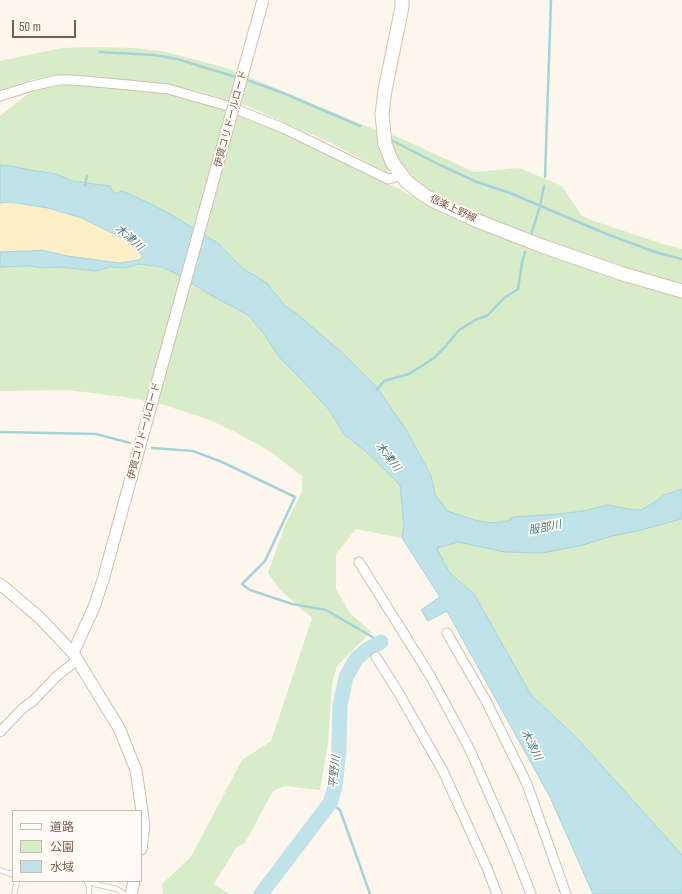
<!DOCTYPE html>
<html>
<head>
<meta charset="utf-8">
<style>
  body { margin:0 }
  #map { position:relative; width:682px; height:894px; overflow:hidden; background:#fdf6ec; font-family:"Archivo Narrow","Noto Sans JP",sans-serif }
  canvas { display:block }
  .legend { position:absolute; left:12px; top:810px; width:130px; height:72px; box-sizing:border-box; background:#fffaf3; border:1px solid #cabbb1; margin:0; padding:5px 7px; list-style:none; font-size:12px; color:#7a5c4d }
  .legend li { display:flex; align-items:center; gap:8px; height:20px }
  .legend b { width:20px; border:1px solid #cabbb1 }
  .scale { position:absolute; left:12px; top:20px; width:64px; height:18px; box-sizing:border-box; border:2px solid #7a5c4d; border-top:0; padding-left:5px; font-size:12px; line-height:14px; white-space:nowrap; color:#7a5c4d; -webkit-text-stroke:3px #fffaf3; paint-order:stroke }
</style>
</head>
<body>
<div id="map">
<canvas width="682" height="894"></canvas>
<ul class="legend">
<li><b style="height:5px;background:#fff"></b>道路</li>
<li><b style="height:11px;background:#d8ecc9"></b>公園</li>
<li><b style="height:11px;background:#bfe3e8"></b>水域</li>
</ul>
<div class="scale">50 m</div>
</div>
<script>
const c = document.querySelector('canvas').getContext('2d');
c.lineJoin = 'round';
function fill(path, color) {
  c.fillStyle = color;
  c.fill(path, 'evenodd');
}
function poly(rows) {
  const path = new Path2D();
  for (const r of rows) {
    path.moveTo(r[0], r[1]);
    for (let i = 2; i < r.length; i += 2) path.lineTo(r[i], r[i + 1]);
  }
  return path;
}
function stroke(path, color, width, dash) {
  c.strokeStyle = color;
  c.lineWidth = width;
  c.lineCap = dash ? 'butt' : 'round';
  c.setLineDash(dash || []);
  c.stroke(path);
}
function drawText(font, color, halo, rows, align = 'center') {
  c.font = font + ' "Archivo Narrow","Noto Sans JP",sans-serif';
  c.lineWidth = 3.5;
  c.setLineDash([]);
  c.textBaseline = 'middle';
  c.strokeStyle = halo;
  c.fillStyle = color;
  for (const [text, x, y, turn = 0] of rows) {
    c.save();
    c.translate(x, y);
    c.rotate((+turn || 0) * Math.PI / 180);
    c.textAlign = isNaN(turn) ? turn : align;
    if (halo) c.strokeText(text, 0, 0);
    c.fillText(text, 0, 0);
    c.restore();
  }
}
const green = poly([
  [93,47,133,48,162,51,230,69,366,126,398,137,474,172,519,168,562,186,582,216,591,220,666,245,682,249,682,286,541,242,441,199,413,180,402,168,386,172,333,144,250,107,198,91,159,83,86,76,57,75,31,80,0,91,0,61,62,48],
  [73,85,114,87,164,93,205,102,252,118,304,141,428,204,682,295,682,489,664,495,652,504,641,510,627,509,608,505,583,511,493,523,478,521,447,511,435,494,431,476,407,431,378,389,347,357,297,314,285,306,267,283,242,268,219,244,170,214,147,202,122,191,114,194,110,186,72,181,56,174,30,170,11,166,0,165,0,116,29,93,44,87],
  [138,264,162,267,179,275,207,293,247,315,263,333,280,358,303,381,329,410,345,435,370,455,400,485,404,525,402,538,356,529,336,554,336,589,350,613,371,632,337,666,332,684,328,743,320,790,285,786,273,791,245,843,236,848,214,884,229,894,163,894,162,884,191,857,242,760,271,741,312,618,281,591,268,573,285,525,302,492,302,476,268,450,235,432,210,420,158,403,124,397,68,390,0,391,0,267,30,266,44,268,59,267,96,271,110,267,126,268],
  [682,519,682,855,576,737,531,695,474,594,452,575,445,565,437,547,458,542,505,552,612,536,637,531]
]);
const sand = poly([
  [11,202,48,208,83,218,126,240,143,256,139,260,119,263,67,256,42,250,29,251,0,252,0,203]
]);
const water = poly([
  [0,165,11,166,30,170,56,174,72,181,110,186,114,194,122,191,147,202,170,214,219,244,242,268,267,283,285,306,297,314,347,357,378,389,407,431,431,476,435,494,447,511,478,521,493,523,508,521,513,517,560,514,583,511,608,505,627,509,641,510,652,504,664,495,682,489,682,519,637,531,612,536,583,545,542,553,505,552,458,542,437,548,445,565,452,575,474,594,531,695,576,737,682,855,682,894,593,894,550,797,447,611,428,621,421,610,440,597,402,538,404,525,400,485,370,455,345,435,329,410,303,381,280,358,263,333,248,315,207,293,179,275,162,267,138,264,126,268,110,267,96,271,59,267,44,268,30,266,0,267,0,252,29,251,42,250,67,256,119,263,139,260,143,256,126,240,82,218,48,208,11,202,0,203,0,165]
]);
const stream = poly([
  [100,52,154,55,177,59,239,78],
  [244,79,283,93,360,126],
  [389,139,440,165,477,182,510,193,609,235,658,253,682,259],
  [545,177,551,0],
  [85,185,87,176],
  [531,235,540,206,544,186],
  [377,390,384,381,409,374,434,358,444,348,459,330,477,319,487,316,504,298,518,289,522,263,525,252],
  [0,432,96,434,130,443],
  [152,448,193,451,222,462,295,497,265,561,242,584,250,590,292,604,326,610,381,642],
  [330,803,340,810,370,894]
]);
const river = poly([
  [261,894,330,803,335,787,339,749,340,705,346,677,356,659,368,649,381,642]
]);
const service = poly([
  [0,870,11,874,13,872],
  [87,881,95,884,117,889,124,894],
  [87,882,89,886,89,894],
  [14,894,17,881]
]);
const minor = poly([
  [0,96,32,86,58,80,73,80,129,85,168,89,228,106,283,128,388,179,396,177,401,174],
  [359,562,431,677,470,750,513,848,531,894],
  [447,633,486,701,527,784,566,894],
  [376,657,397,690,443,771,487,868,497,894],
  [0,732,23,708,34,700,57,676,77,660]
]);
const tertiary = poly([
  [0,584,40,618,73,653,119,728,136,770,144,825,141,849],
  [73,653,94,607,103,580,150,409],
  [131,894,134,881]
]);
const secondary = poly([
  [402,0,402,7,385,90,382,114,385,144,392,162,407,182,424,195,438,203,478,221,542,246,623,274,682,291]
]);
const tertiaryBridge = poly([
  [150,409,263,0]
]);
const streetNames = [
  ["伊賀コリドールロード",231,119,-75],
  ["信楽上野線",453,209,25],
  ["伊賀コリドールロード",144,431,-75]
];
const waterNames = [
  ["木津川",129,238,41],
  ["木津川",388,457,52],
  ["服部川",545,528,-11],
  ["木津川",531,745,63],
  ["平野川",335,772,-84]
];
fill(green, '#d8ecc9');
fill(sand, '#fcefc7');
fill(water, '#bfe3e8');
stroke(water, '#a5d3da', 1);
stroke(stream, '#a5d3da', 2.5);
stroke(river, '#bfe3e8', 15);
stroke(service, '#d1beb0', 6);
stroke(minor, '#d1beb0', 11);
stroke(tertiary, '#d1beb0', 13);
stroke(secondary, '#d6c0b0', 15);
stroke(service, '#fff', 4.5);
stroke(minor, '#fff', 9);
stroke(tertiary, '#fff', 11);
stroke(secondary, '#fff', 13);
stroke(tertiaryBridge, '#d1beb0', 13, []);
stroke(tertiaryBridge, '#fff', 11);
drawText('10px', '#7a5c4d', '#fffaf3', streetNames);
drawText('italic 11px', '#437c86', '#fffaf3', waterNames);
</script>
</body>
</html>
